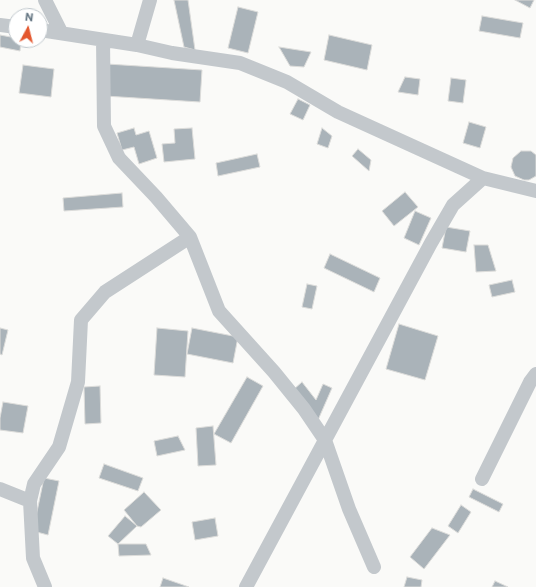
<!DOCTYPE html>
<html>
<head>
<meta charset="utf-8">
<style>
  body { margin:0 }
  #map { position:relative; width:536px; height:587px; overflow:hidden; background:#fafaf8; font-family:Commissioner,sans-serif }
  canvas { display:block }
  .north { position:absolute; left:8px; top:8px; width:40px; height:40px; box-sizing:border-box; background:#fff; border:1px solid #c1c8cd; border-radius:50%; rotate:7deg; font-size:11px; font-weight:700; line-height:16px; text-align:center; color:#657683 }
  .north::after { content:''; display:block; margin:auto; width:14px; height:18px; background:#e4572e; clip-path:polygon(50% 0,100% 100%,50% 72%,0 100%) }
</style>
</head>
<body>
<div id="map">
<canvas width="536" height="587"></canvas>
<div class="north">N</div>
</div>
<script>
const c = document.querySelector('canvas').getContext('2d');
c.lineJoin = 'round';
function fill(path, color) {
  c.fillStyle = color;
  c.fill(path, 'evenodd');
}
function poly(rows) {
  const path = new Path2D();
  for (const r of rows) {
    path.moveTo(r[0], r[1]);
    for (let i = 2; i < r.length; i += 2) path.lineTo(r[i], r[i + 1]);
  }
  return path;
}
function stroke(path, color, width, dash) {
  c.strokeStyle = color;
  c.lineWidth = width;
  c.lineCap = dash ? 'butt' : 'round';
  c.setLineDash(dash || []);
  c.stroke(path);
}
const building = poly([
  [174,0,188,0,195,50,184,47,174,0],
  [515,0,534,0,530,8,515,0],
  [238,7,258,12,248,53,228,48,238,7],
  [482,16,523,23,520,38,479,31,482,16],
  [0,35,16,38,16,40,21,40,20,51,0,47,0,35],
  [329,35,372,45,367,70,324,60,329,35],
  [279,47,311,52,304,67,290,66,279,47],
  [107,64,202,70,200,102,105,96,107,64],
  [23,65,54,69,51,97,19,93,23,65],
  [405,77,420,79,418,95,398,92,405,77],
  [451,78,466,80,463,103,448,101,451,78],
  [298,99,310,105,303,120,290,114,298,99],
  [469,122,486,127,480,148,463,143,469,122],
  [134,128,136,135,149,131,157,158,139,164,134,147,122,150,117,133,134,128],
  [192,128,195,159,164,162,162,144,175,143,174,129,192,128],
  [322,128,332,136,328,148,317,144,322,128],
  [358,149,371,160,369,171,352,156,358,149],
  [521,151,531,151,536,155,536,176,529,180,524,180,515,176,511,167,513,158,521,151],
  [257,154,260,167,218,176,216,163,257,154],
  [405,192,418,207,394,226,382,211,405,192],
  [122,193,123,207,64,211,63,198,122,193],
  [415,211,431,218,419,245,404,238,415,211],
  [446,227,470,231,466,252,442,248,446,227],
  [474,245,488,245,496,271,476,272,474,245],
  [330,254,380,278,374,292,324,268,330,254],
  [512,280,515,292,492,297,489,285,512,280],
  [307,284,317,286,312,309,302,307,307,284],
  [399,324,438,336,425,380,386,369,399,324],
  [0,328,8,330,2,355,0,354,0,328],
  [157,328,188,331,185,377,154,375,157,328],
  [192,328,238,337,233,363,187,354,192,328],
  [247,377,263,386,231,443,214,434,247,377],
  [302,382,316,400,323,384,332,388,318,420,293,390,302,382],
  [100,386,101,423,85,424,84,387,100,386],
  [3,402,28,406,23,433,0,430,0,418,3,402],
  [213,426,216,465,198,466,196,428,213,426],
  [178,436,185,450,157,456,154,441,178,436],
  [104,464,143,478,138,491,99,478,104,464],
  [44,478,59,481,48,535,33,531,44,478],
  [473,489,503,504,499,512,469,497,473,489],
  [144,492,161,510,141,527,137,526,124,510,144,492],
  [461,505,471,512,458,533,448,526,461,505],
  [125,516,137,526,118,544,108,536,125,516],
  [215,518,218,536,195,540,192,522,215,518],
  [432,528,450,535,424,569,410,557,432,528],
  [118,544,146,544,151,555,119,556,118,544],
  [407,577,422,580,421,587,404,587,407,577],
  [163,578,189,587,160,587,163,578],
  [495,581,508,587,492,587,495,581]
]);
const minor = poly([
  [45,0,61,32],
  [0,25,16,27],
  [40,30,137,45,172,53,240,63,287,82,338,112,483,178,536,191],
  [103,40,104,126,119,158,156,197,190,237,219,311,274,372,304,409,325,440,349,509,374,567],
  [137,45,150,0],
  [482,479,530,382,536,374],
  [0,489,30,501],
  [45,587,33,558,30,501,34,484,59,447,78,382,81,320,105,292,190,237],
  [246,587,431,243,453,205,483,178]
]);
fill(building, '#aab3b9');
stroke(building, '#dcdcda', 1);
stroke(minor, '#c3c8cc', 14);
</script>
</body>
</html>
